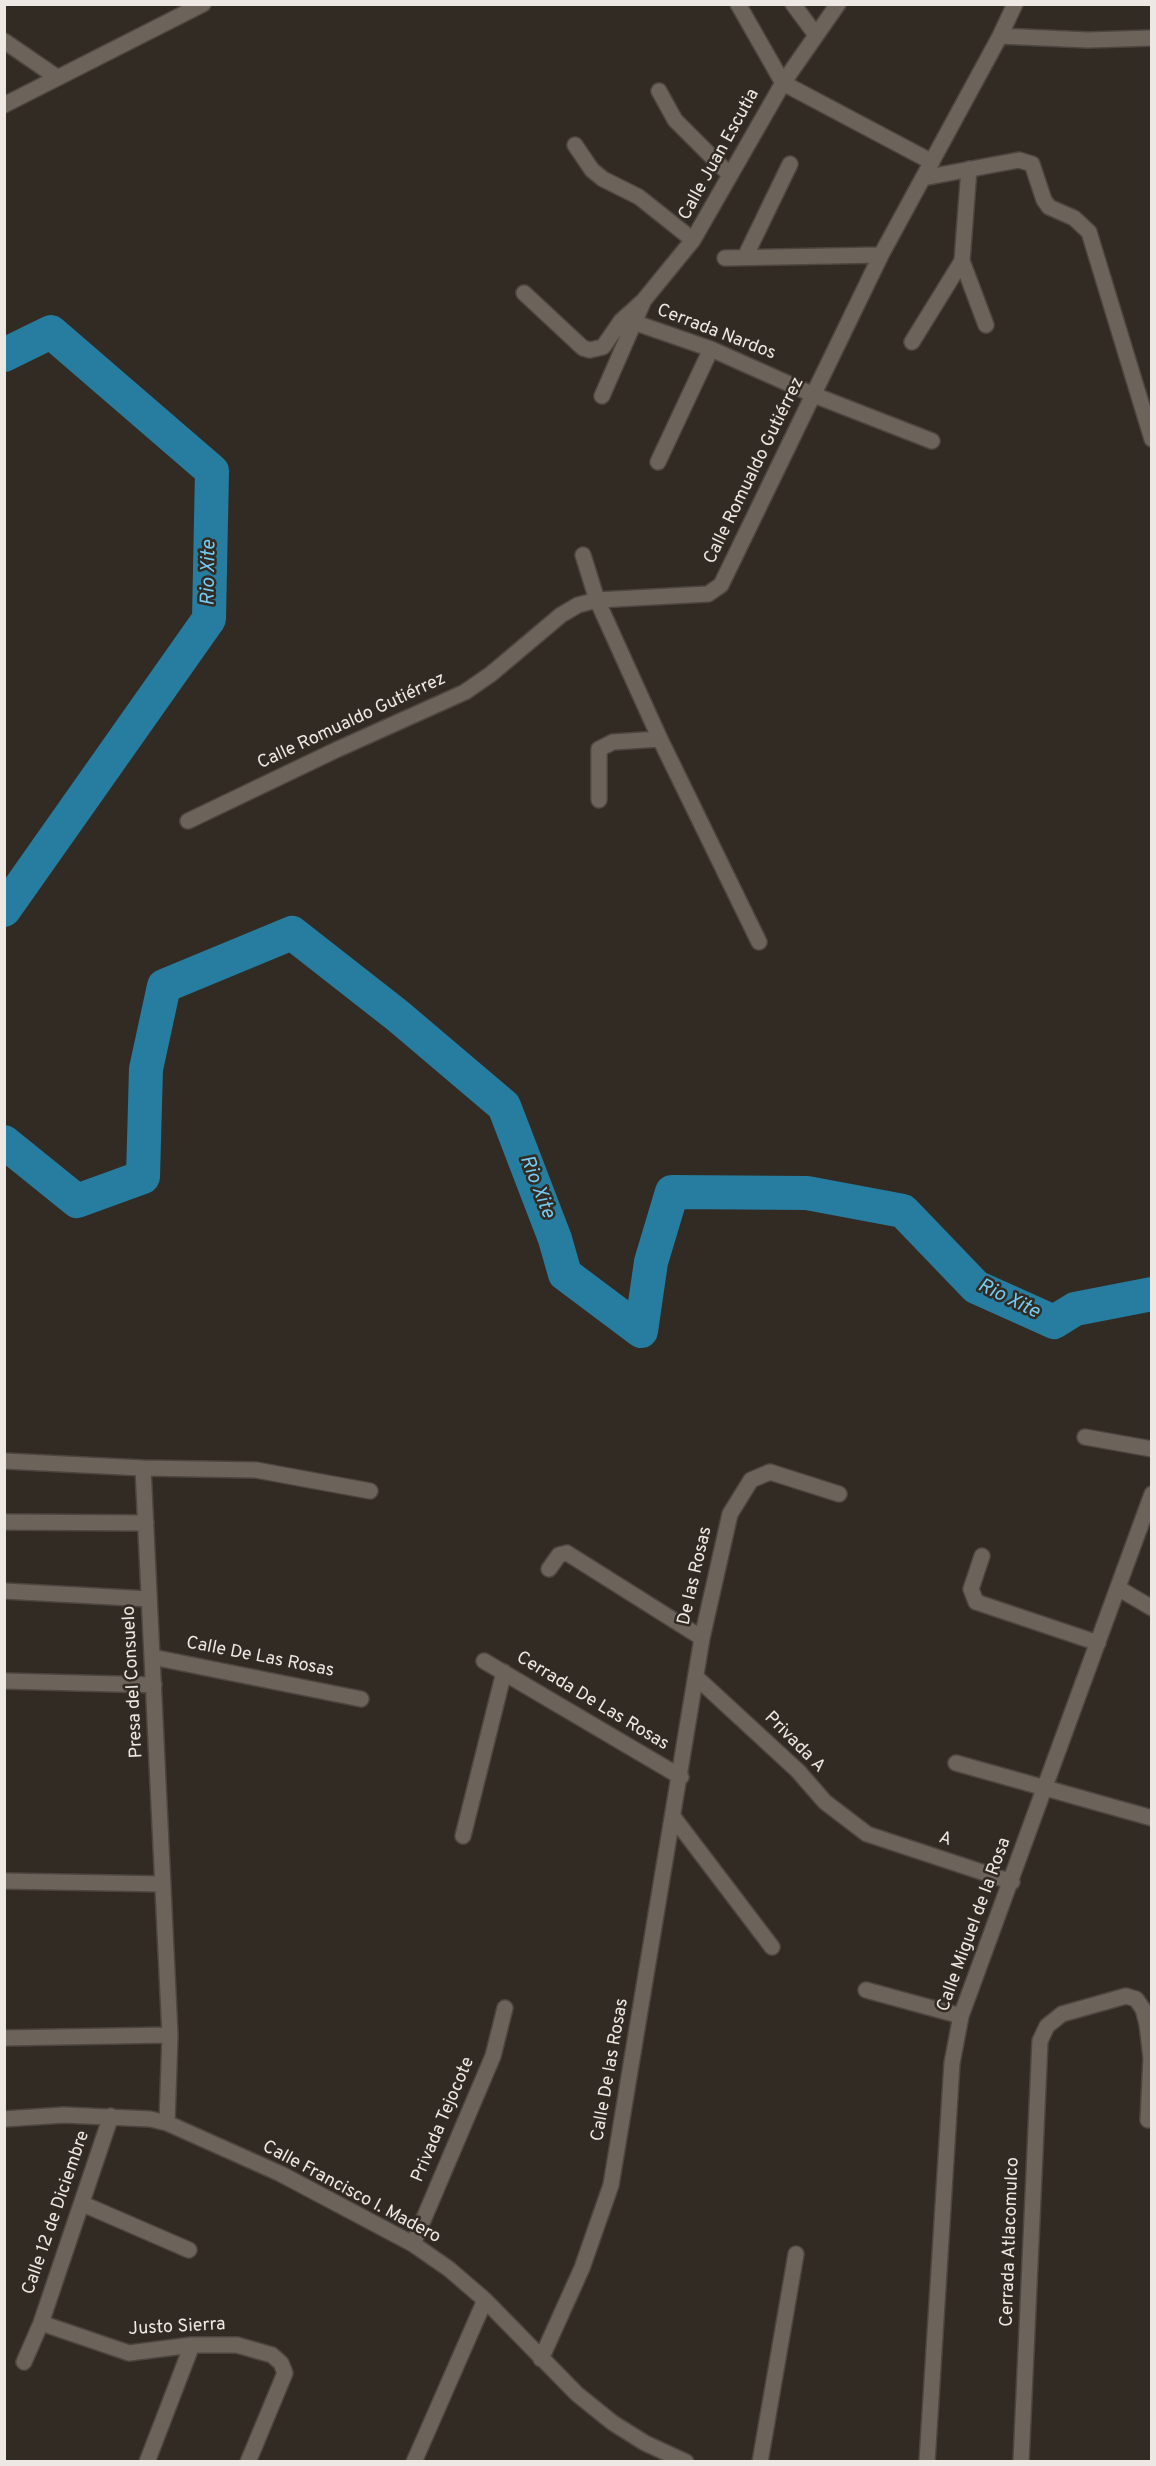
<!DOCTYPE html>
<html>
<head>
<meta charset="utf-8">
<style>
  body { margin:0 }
  #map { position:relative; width:1156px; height:2466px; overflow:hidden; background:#322b23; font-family:Overpass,sans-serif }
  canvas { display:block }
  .frame { position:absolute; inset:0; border:6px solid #ede8e3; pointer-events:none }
</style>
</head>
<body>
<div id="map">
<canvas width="1156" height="2466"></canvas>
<div class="frame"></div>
</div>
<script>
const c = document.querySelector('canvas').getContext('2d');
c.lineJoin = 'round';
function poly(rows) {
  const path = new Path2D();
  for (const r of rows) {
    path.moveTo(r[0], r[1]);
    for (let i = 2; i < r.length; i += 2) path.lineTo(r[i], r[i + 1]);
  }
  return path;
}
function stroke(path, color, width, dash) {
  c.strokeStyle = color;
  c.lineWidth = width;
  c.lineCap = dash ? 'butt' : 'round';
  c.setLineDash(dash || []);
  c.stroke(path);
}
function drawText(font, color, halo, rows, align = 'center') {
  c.font = font + ' Overpass,sans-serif';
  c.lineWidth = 5;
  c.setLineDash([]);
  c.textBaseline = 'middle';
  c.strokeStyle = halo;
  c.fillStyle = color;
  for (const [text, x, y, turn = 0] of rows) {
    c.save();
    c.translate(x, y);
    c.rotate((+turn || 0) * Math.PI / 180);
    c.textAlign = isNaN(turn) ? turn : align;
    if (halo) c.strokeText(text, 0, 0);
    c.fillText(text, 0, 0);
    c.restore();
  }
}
const river = poly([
  [4,355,51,332,212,471,209,619,4,910],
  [4,1142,77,1201,143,1177,146,1069,164,986,292,933,398,1016,504,1106,555,1239,565,1274,641,1331,651,1262,672,1192,807,1193,903,1211,976,1287,1054,1322,1075,1309,1152,1294]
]);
const minor = poly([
  [738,4,783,83,932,162],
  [793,4,816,35],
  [1000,36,1088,40,1152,38],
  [4,41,58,78],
  [659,91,675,120,729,174],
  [4,105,203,4],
  [575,145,592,170,603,179,639,197,693,240],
  [969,169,962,261,986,325],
  [923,178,1019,160,1032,164,1044,200,1049,207,1074,218,1089,232,1152,439],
  [745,257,790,164],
  [725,258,881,255],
  [524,293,583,348,590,350,603,347,621,321,642,302],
  [636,323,711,349,814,395,932,441],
  [912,342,962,261],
  [602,396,644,300,693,240,783,83,838,4],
  [658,462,711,349],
  [583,555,597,600,660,739,759,942],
  [599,800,599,749,613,742,660,739],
  [188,821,336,750,465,692,491,674,561,615,578,605,597,600,708,594,721,585,881,255,1000,36,1015,4],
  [1085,1437,1152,1449],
  [4,1461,143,1468,256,1470,370,1491],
  [143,1468,170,2035,167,2123],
  [4,1522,146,1523],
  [982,1556,971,1589,976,1602,1098,1643],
  [549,1569,559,1555,567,1553,702,1638],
  [1118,1588,1152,1608],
  [4,1591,149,1599],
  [152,1657,361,1699],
  [484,1661,681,1777],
  [696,1677,798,1771,825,1802,867,1834,1012,1882],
  [4,1681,154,1685],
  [956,1763,1152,1818],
  [674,1818,772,1947],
  [463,1836,504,1672],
  [4,1881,163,1884],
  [866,1990,961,2016],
  [4,2038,170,2035],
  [4,2119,64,2115,150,2119,167,2123,281,2174,413,2244,449,2269,485,2300,577,2394,613,2423,645,2443,686,2462],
  [83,2204,189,2250],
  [413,2244,493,2056,505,2008],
  [41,2323,129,2353,192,2345,237,2345,272,2355,281,2363,285,2373,248,2462],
  [541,2359,582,2268,611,2185,702,1638,730,1514,751,1480,770,1472,839,1494],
  [24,2362,41,2323,111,2116],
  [147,2462,192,2345],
  [414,2462,485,2300],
  [760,2462,796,2254],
  [927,2462,952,2063,961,2016,1152,1494],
  [1021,2462,1040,2041,1047,2026,1062,2014,1126,1996,1136,1999,1143,2009,1147,2024,1151,2058,1148,2120]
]);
const streetNames = [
  ["Calle Juan Escutia",720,155,-61],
  ["Cerrada Nardos",716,333,21],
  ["Calle Romualdo Gutiérrez",755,471,-64],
  ["Calle Romualdo Gutiérrez",352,722,-25],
  ["De las Rosas",696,1576,-77],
  ["Calle De Las Rosas",260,1658,11],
  ["Presa del Consuelo",134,1682,-93],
  ["Cerrada De Las Rosas",592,1702,31],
  ["Privada A",794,1743,45],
  ["A",945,1840,18],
  ["Calle Miguel de la Rosa",975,1925,-70],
  ["Calle De las Rosas",611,2070,-80],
  ["Privada Tejocote",444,2120,-67],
  ["Calle Francisco I. Madero",351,2193,28],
  ["Calle 12 de Diciembre",57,2213,-71],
  ["Cerrada Atlacomulco",1011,2242,-88],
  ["Justo Sierra",177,2328,-3]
];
const waterNames = [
  ["Rio Xite",210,573,-89],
  ["Rio Xite",536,1187,69],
  ["Rio Xite",1008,1300,26]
];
stroke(river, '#267d9f', 34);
stroke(minor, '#4d4640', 18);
stroke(minor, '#6c635a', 15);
drawText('18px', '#ede8e3', '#322b23', streetNames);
drawText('italic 20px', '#75ccf3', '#322b23', waterNames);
</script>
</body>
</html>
